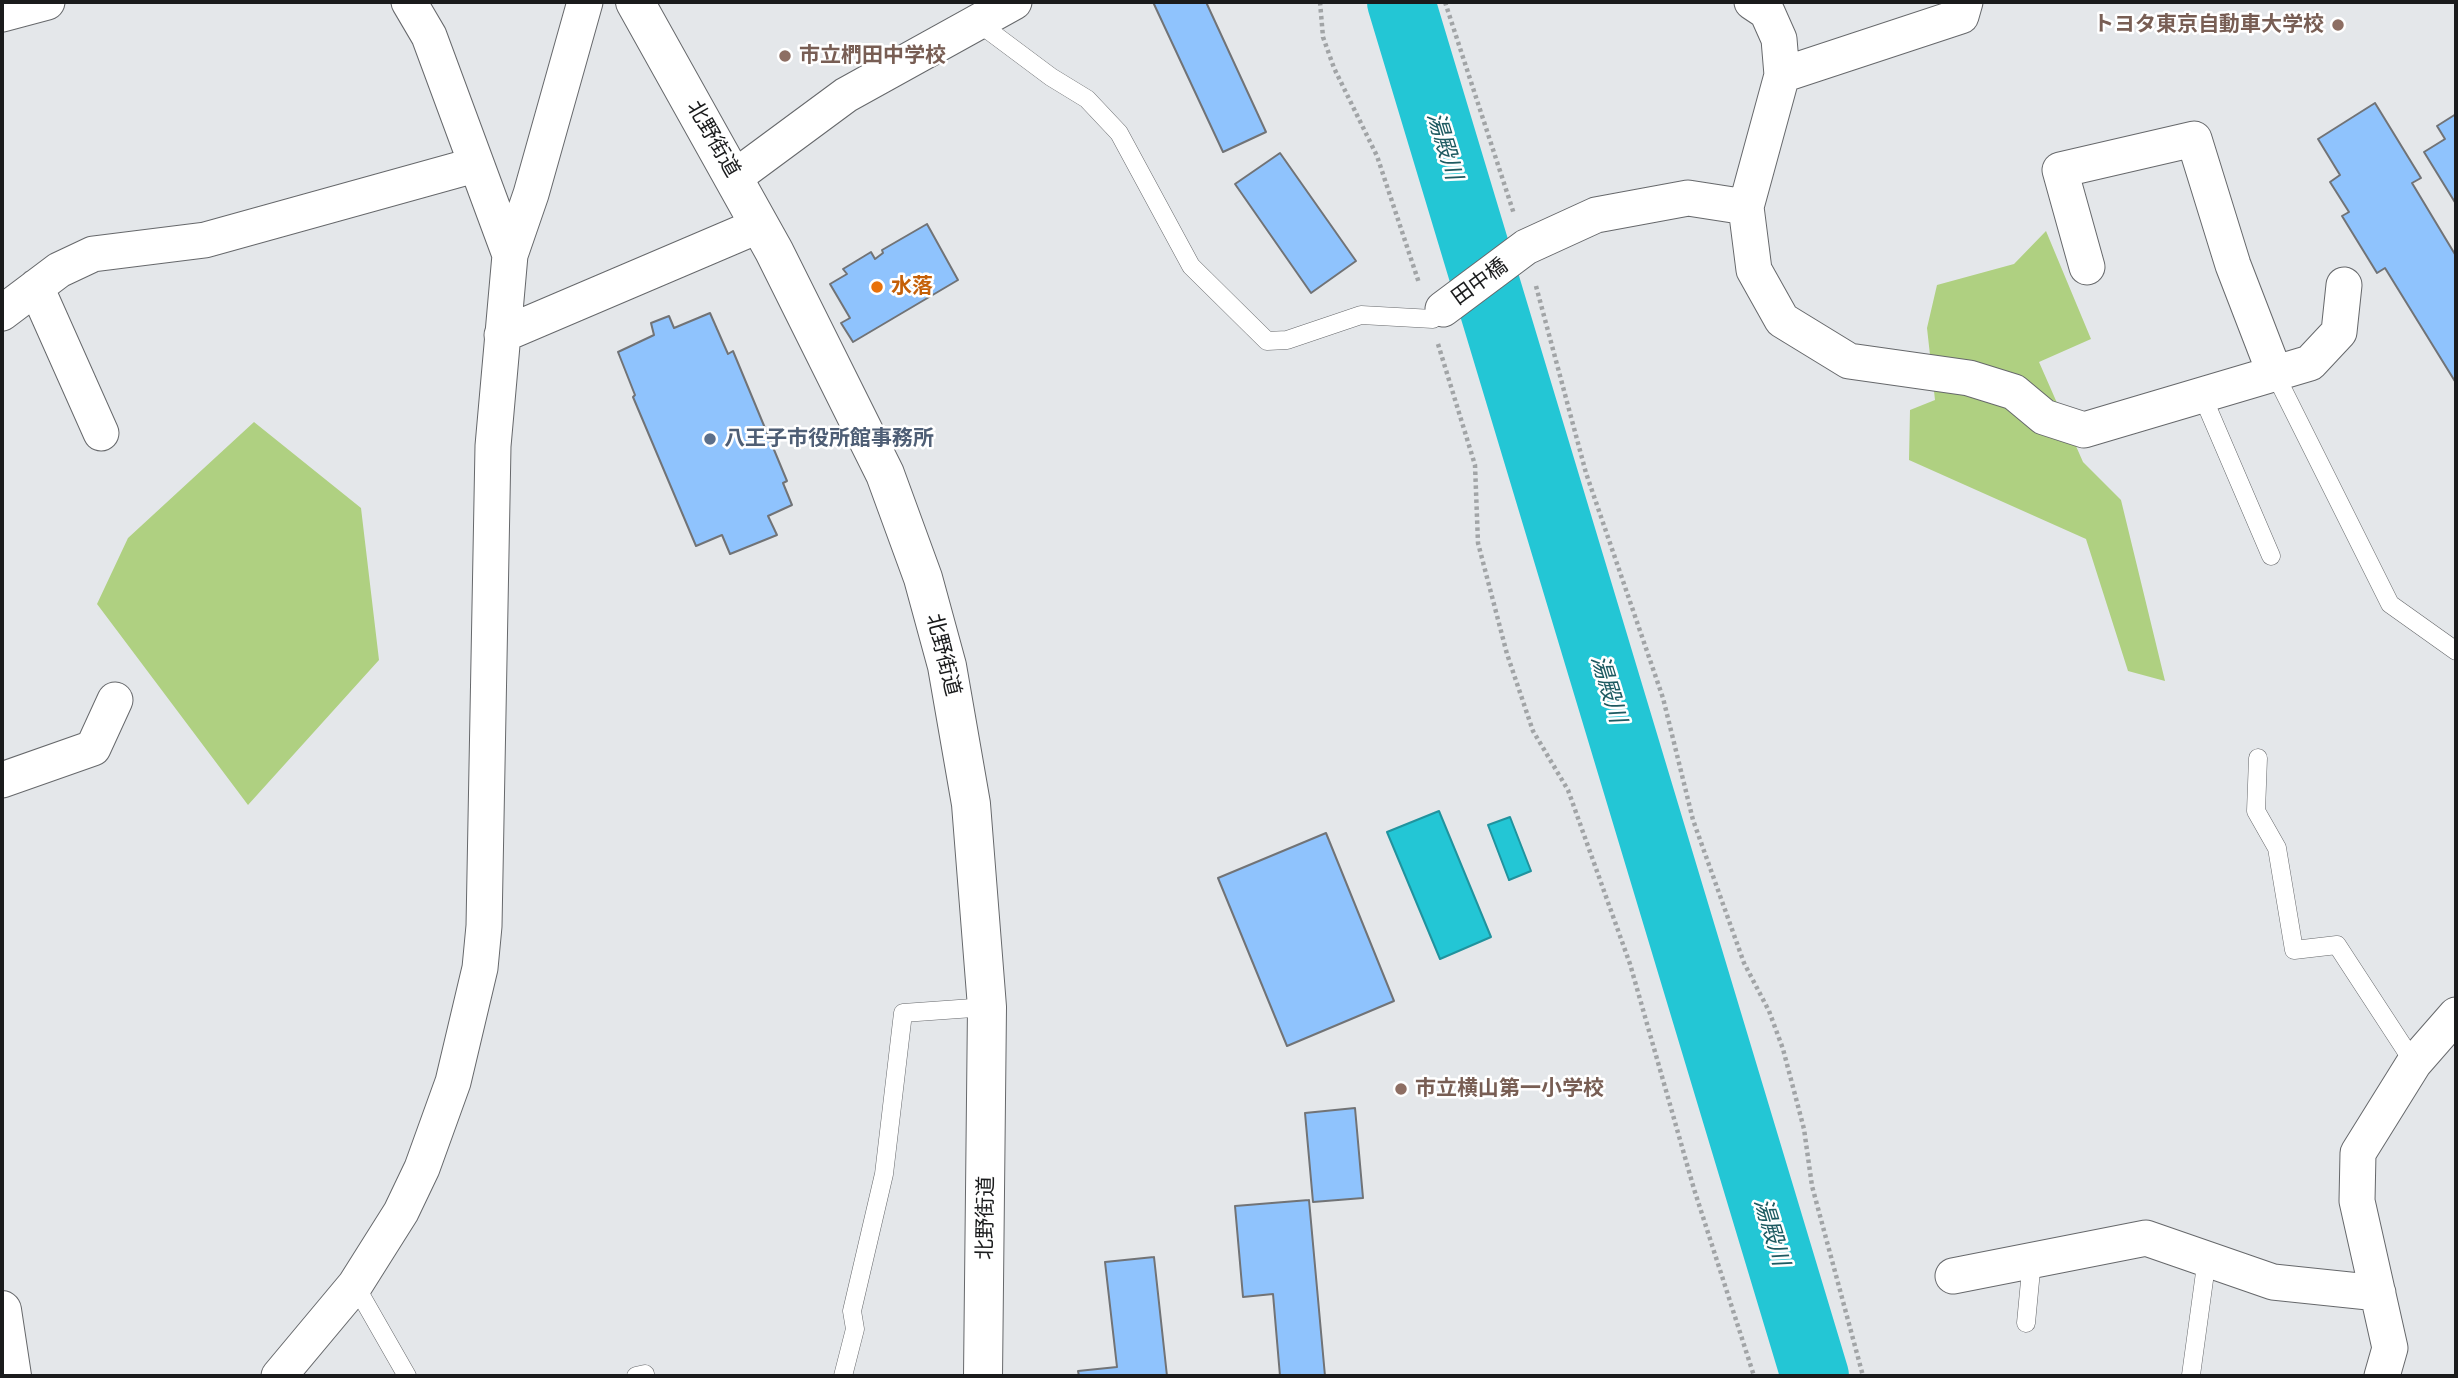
<!DOCTYPE html>
<html>
<head>
<meta charset="utf-8">
<style>
  body { margin:0 }
  #map { position:relative; width:2458px; height:1378px; overflow:hidden; background:#e4e7ea; font-family:Figtree,sans-serif }
  canvas { display:block }
  .frame { position:absolute; inset:0; border:4px solid #1a1b1c; pointer-events:none }
</style>
</head>
<body>
<div id="map">
<canvas width="2458" height="1378"></canvas>
<div class="frame"></div>
</div>
<script>
const c = document.querySelector('canvas').getContext('2d');
c.lineJoin = 'round';
function fill(path, color) {
  c.fillStyle = color;
  c.fill(path, 'evenodd');
}
function poly(rows) {
  const path = new Path2D();
  for (const r of rows) {
    path.moveTo(r[0], r[1]);
    for (let i = 2; i < r.length; i += 2) path.lineTo(r[i], r[i + 1]);
  }
  return path;
}
function stroke(path, color, width, dash) {
  c.strokeStyle = color;
  c.lineWidth = width;
  c.lineCap = dash ? 'butt' : 'round';
  c.setLineDash(dash || []);
  c.stroke(path);
}
function drawText(font, color, halo, rows, align = 'center') {
  c.font = font + ' Figtree,"Noto Sans JP",sans-serif';
  c.lineWidth = 5;
  c.setLineDash([]);
  c.textBaseline = 'middle';
  c.strokeStyle = halo;
  c.fillStyle = color;
  for (const [text, x, y, turn = 0] of rows) {
    c.save();
    c.translate(x, y);
    c.rotate((+turn || 0) * Math.PI / 180);
    c.textAlign = isNaN(turn) ? turn : align;
    if (halo) c.strokeText(text, 0, 0);
    c.fillText(text, 0, 0);
    c.restore();
  }
}
const green = poly([
  [2046,231,2091,339,2039,362,2083,462,2121,500,2165,681,2128,671,2086,539,1909,460,1910,410,1935,400,1927,328,1937,285,2014,264],
  [254,422,361,508,379,660,248,805,97,604,128,538]
]);
const water = poly([
  [1439,811,1491,937,1440,959,1387,832,1439,811],
  [1510,817,1531,871,1509,880,1488,825,1510,817]
]);
const river = poly([
  [1401,2,1815,1376]
]);
const building = poly([
  [1153,2,1206,2,1266,132,1223,152,1153,2],
  [2375,103,2421,178,2412,183,2456,256,2456,383,2385,268,2377,273,2342,216,2349,212,2330,182,2340,175,2318,139,2375,103],
  [2456,114,2456,204,2424,152,2445,139,2437,126,2456,114],
  [1280,153,1356,261,1311,293,1235,184,1280,153],
  [927,224,958,280,853,342,841,323,850,318,830,284,847,274,843,269,871,252,875,259,883,253,882,250,927,224],
  [710,313,728,354,733,351,787,481,783,483,792,505,768,516,777,535,730,554,722,535,696,546,633,397,635,395,618,352,654,335,651,323,669,316,674,328,710,313],
  [1326,833,1394,1001,1287,1046,1218,878,1326,833],
  [1355,1108,1363,1198,1313,1202,1305,1113,1355,1108],
  [1309,1200,1325,1376,1280,1376,1273,1294,1243,1297,1235,1206,1309,1200],
  [1154,1257,1167,1376,1079,1376,1078,1371,1117,1367,1105,1262,1154,1257]
]);
const path = poly([
  [1320,2,1323,37,1334,68,1377,156,1419,283],
  [1445,2,1514,214],
  [1536,286,1586,473,1663,698,1693,820,1744,963,1769,1011,1783,1049,1804,1129,1812,1186,1863,1376],
  [1438,344,1475,465,1478,543,1507,654,1533,731,1568,790,1630,964,1694,1189,1754,1376]
]);
const service = poly([
  [976,21,1051,77,1087,99,1119,133,1191,266,1267,341,1287,340,1361,315,1433,319,1443,309],
  [2275,374,2390,604,2456,651],
  [2202,395,2271,556],
  [2258,758,2256,811,2277,848,2294,950,2337,945,2414,1063],
  [355,1285,407,1376],
  [2026,1323,2032,1260],
  [2191,1375,2207,1258],
  [636,1376,645,1374],
  [843,1376,855,1329,852,1311,884,1174,903,1013,987,1007]
]);
const minor = poly([
  [1752,2,1767,12,1779,39,1782,75,1746,207,1754,270,1782,320,1849,361,1969,378,2014,392,2044,417,2084,430,2310,363,2339,332,2344,285],
  [2,14,47,2],
  [1782,75,1961,16,1965,2],
  [735,177,846,95,1014,2],
  [510,255,531,194,585,2],
  [2087,267,2060,170,2194,139,2233,265,2275,374],
  [36,287,101,433],
  [1443,309,1526,247,1596,215,1688,198,1746,207],
  [2,313,59,270,93,254,205,240,475,165],
  [502,335,760,225],
  [2,780,93,748,115,700],
  [1953,1276,2146,1238,2273,1282,2378,1293],
  [279,1376,355,1285,401,1212,422,1168,453,1082,480,968,484,926,493,446,510,255,429,36,409,2],
  [2382,1376,2390,1348,2357,1201,2358,1153,2414,1063,2456,1015]
]);
const tertiary = poly([
  [2,1310,12,1376]
]);
const secondary = poly([
  [635,2,774,251,885,474,923,578,947,666,971,804,987,1007,983,1376]
]);
const markers = [
  [2338,25,7,"#8d6e63"],
  [785,56,7,"#8d6e63"],
  [877,287,7,"#e8710a"],
  [710,439,7,"#5c6f8a"],
  [1401,1089,7,"#8d6e63"]
];
const educationNames = [
  ["トヨタ東京自動車大学校",2324,25,"right"],
  ["市立椚田中学校",799,56],
  ["市立横山第一小学校",1415,1089]
];
const streetNames = [
  ["北野街道",713,139,60],
  ["田中橋",1480,282,-36],
  ["北野街道",943,655,76],
  ["北野街道",986,1218,-89]
];
const foodNames = [
  ["水落",891,287]
];
const serviceNames = [
  ["八王子市役所館事務所",724,439]
];
const waterNames = [
  ["湯殿川",1444,146,73],
  ["湯殿川",1608,689,73],
  ["湯殿川",1771,1232,73]
];
fill(green, '#afd081');
fill(water, '#23c6d5');
stroke(water, '#20939e', 2);
stroke(river, '#23c6d5', 68);
fill(building, '#8fc3fd');
stroke(building, '#717376', 2);
stroke(service, '#66686b', 19);
stroke(minor, '#66686b', 37);
stroke(tertiary, '#66686b', 40);
stroke(secondary, '#66686b', 40);
stroke(path, '#a1a4a6', 4.5, [3.5, 3.5]);
stroke(service, '#fff', 18);
stroke(minor, '#fff', 35);
stroke(tertiary, '#fff', 38);
stroke(secondary, '#fff', 38);
for (const [x, y, r, color] of markers) {
  const dot = new Path2D();
  dot.arc(x, y, r, 0, 2 * Math.PI);
  c.fillStyle = color;
  c.fill(dot);
  stroke(dot, '#fff', 2.5);
}
drawText('bold 21px', '#785e54', '#fff', educationNames, 'left');
drawText('21px', '#1a1b1c', '#fff', streetNames);
drawText('bold 21px', '#c56008', '#fff', foodNames, 'left');
drawText('bold 21px', '#4e5e75', '#fff', serviceNames, 'left');
drawText('italic 23px', '#1d5a61', '#fff', waterNames);
</script>
</body>
</html>
